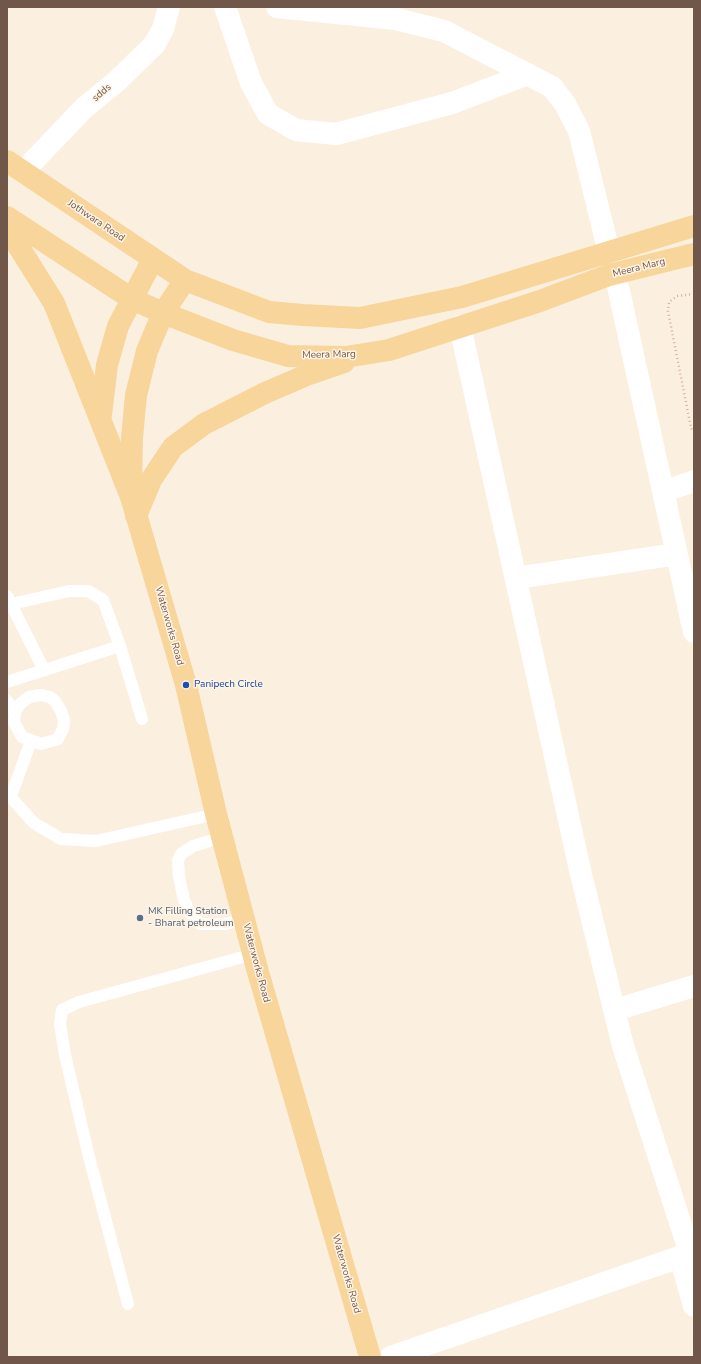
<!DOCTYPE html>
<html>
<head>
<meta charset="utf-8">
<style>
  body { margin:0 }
  #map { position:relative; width:701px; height:1364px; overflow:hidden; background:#fbf0e0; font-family:"Nunito Sans",sans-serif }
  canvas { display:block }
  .frame { position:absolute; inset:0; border:8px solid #705749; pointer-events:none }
</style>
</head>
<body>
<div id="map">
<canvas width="701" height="1364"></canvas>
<div class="frame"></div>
</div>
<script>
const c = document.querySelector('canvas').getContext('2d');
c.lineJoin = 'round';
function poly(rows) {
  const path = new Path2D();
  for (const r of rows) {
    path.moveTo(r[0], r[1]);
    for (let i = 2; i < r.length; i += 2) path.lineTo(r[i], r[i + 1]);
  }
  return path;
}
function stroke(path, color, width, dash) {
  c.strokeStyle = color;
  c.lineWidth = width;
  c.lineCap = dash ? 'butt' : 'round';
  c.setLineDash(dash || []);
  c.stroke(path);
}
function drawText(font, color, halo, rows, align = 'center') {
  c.font = font + ' "Nunito Sans",sans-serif';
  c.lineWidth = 3;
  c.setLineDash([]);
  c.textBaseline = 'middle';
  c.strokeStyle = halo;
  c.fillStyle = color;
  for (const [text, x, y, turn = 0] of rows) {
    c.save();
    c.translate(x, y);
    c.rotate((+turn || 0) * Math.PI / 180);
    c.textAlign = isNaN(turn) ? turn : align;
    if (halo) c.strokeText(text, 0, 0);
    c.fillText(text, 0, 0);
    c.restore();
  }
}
const path = poly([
  [694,294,677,296,669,302,668,311,691,428,694,432]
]);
const lane = poly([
  [7,596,44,670],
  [7,605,69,591,88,591,103,600,120,646],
  [7,682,120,646,142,719],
  [41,695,50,697,55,701,61,711,64,720,63,729,58,739,41,744,22,737,14,722,15,712,20,704,29,697,41,695],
  [7,701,15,712],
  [7,793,34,823,61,839,96,841,216,814],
  [7,797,11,796,31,741],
  [223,837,193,846,181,854,178,861,179,877,184,900,190,913,200,924,226,924,244,919],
  [128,1304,89,1157,65,1055,60,1024,62,1010,79,1002,254,954]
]);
const street = poly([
  [225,7,251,83,268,114,296,130,336,134,452,103,528,74],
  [277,7,396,19,444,31,552,87,565,104,579,131,609,252],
  [23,172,84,108,117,81,154,45,163,29,169,7],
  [615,273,694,632],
  [460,326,580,870,623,1046,690,1253],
  [663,492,694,481],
  [516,578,677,554],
  [615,1010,694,986],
  [680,1256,694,1306],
  [391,1357,694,1252]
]);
const primary = poly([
  [7,161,185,280,269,312,303,315,360,318,462,297,694,226],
  [7,217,132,299,163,313,233,340,288,356,346,357,389,350,540,301,609,275,694,254],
  [7,228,54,303,131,497,186,685,216,814,258,972,370,1357],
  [101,415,107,365,118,326,153,259],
  [131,486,132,438,136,395,147,351,163,313,185,280],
  [136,516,151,480,173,447,204,424,265,393,309,374,344,362]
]);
const markers = [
  [186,685,4,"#1a4fb4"],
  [140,918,4,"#5c6f8a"]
];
const streetNames = [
  ["sdds",102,93,-40],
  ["Jothwara Road",96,221,34],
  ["Meera Marg",639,268,-14],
  ["Meera Marg",329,355,-1],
  ["Waterworks Road",169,626,74],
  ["Waterworks Road",256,963,75],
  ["Waterworks Road",346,1274,74]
];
const transitNames = [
  ["Panipech Circle",194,685]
];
const serviceNames = [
  ["MK Filling Station",148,912],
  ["- Bharat petroleum",148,924]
];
stroke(path, '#d3b29d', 2.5, [1, 3]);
stroke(lane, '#fff', 12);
stroke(street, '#fff', 22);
stroke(primary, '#f8d59a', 22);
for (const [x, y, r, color] of markers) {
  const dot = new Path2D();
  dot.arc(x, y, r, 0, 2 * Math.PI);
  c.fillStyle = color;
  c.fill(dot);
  stroke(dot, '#fef4e5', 1.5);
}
drawText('10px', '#705749', '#fef4e5', streetNames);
drawText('10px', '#164399', '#fef4e5', transitNames, 'left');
drawText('10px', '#4e5e75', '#fef4e5', serviceNames, 'left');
</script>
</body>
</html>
